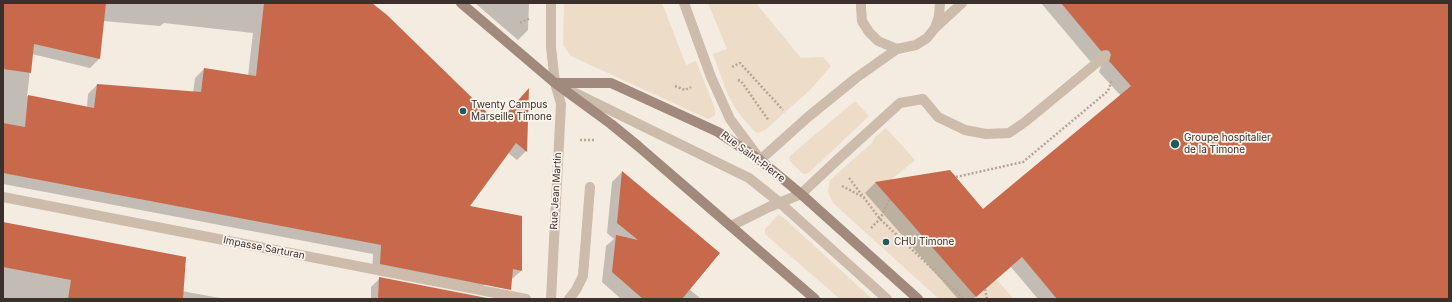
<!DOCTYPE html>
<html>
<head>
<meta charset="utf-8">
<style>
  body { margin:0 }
  #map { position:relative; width:1452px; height:302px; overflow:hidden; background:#f4ebe1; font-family:Inter,sans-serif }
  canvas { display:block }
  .frame { position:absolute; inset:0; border:4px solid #3b302b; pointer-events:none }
</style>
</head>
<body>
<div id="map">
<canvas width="1452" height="302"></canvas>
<div class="frame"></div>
</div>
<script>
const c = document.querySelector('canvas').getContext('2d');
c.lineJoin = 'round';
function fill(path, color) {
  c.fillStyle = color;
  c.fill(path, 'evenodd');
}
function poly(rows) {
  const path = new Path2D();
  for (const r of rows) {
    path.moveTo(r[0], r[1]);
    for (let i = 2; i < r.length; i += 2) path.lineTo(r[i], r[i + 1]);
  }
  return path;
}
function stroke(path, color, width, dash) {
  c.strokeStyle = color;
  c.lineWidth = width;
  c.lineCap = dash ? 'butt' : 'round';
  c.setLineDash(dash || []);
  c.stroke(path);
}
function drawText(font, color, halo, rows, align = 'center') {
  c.font = font + ' Inter,sans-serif';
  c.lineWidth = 3.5;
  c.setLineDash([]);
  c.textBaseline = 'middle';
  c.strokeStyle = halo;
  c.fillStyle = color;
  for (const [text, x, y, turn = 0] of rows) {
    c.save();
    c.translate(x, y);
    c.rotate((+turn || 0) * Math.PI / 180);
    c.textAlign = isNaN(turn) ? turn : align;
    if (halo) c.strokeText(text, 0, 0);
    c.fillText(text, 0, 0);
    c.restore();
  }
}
const plaza = poly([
  [564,3,662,3,686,65,696,61,715,109,715,115,709,119,706,118,571,56,563,45],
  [708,3,756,3,801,58,823,57,831,66,810,90,765,130,758,133,754,131,737,111,728,95,713,54,727,49],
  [855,101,869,116,812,170,806,174,802,173,790,161,789,158,791,155],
  [886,128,915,160,881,188,996,279,1014,299,939,299,833,203,828,192,830,180,872,143,875,137],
  [778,215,783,217,872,299,840,299,765,234,765,229]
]);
const shadow = poly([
  [3,3,370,3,498,124,528,90,526,151,517,160,508,153,468,207,521,271,512,279,485,284,476,293,372,273,373,254,3,184],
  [103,21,160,26,164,23,253,33,248,76,204,69,195,78,193,93,97,85,88,94,87,108,27,96,32,54,90,68,99,59],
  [475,3,529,3,528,30,518,40],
  [1041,3,1449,3,1449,299,1038,299,1011,267,973,299,958,299,865,193,875,183,950,171,983,211,1121,96,1099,72,1101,66,1099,62,1096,60,1090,61],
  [622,172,689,289,701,299,621,299,602,282,606,246,614,239,607,233,612,182],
  [3,223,182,291,225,299,3,299],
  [380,278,487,299,371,299,371,287]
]);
const building = poly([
  [3,3,106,3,100,59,34,44,31,73,3,69],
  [264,3,372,3,387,15,498,123,529,88,527,152,516,143,470,206,522,216,522,271,513,269,511,290,380,264,381,245,3,173,3,123,25,127,28,95,94,108,97,84,201,92,204,68,256,76],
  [1061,3,1449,3,1449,299,1057,299,1022,257,976,297,875,182,950,170,983,209,1131,86,1109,61,1111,55,1110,52,1107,50,1101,51],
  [622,171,720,253,682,299,643,299,612,272,616,235,638,240,617,223],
  [3,222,186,257,183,299,68,299,71,280,3,267],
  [379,277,492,299,378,299]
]);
const path = poly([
  [520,23,530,18],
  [732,67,740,63,783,110],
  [738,80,741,81,769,121],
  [675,86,685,90,691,87],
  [580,140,595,140],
  [956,177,1023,162,1108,91,1112,80],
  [849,178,880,219,964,299],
  [842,186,865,198],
  [871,228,880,219,890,199],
  [985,289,987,299]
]);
const service = poly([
  [861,3,861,7,862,21,869,32,878,41,897,49,916,45,927,38,935,28,939,16,940,3],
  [936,27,962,3],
  [569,90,749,178,779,202,887,299],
  [760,160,808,117,856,78,897,49],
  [731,226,769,207,801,194,835,162,900,103,923,99,938,117,965,130,986,134,1009,133,1025,122,1105,56],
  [569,299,576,290,583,276,590,187]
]);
const minor = poly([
  [3,197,526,299],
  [551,299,561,104,555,83]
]);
const tertiary = poly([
  [551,3,551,47,555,83],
  [684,3,711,77,730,119,759,158]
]);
const secondary = poly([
  [461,3,555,83,611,124,638,146,815,299],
  [555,83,611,83,718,132,760,160,801,194,918,299]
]);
const markers = [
  [463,111,4,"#1f5a5e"],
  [1175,144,5,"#1f5a5e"],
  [886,242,4,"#1f5a5e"]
];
const poiNames = [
  ["Twenty Campus",471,105],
  ["Marseille Timone",471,117],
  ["Groupe hospitalier",1184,138],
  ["de la Timone",1184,150],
  ["CHU Timone",894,242]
];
const streetNames = [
  ["Rue Saint-Pierre",753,157,37],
  ["Rue Jean Martin",556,191,-87],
  ["Impasse Sarturan",264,248,11]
];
fill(plaza, '#ecdcc8');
fill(shadow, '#0003');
fill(building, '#c8694b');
stroke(path, '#b9a596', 2.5, [2, 2]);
stroke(service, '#cdbbac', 10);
stroke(minor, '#cdbbac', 10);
stroke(tertiary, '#cdbbac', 10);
stroke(secondary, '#a18a7d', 10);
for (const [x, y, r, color] of markers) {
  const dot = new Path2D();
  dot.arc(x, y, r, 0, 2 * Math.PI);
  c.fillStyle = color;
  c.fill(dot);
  stroke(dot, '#fbf5ee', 1.5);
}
drawText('10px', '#3b302b', '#fbf5ee', poiNames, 'left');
drawText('10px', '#3b302b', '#fbf5ee', streetNames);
</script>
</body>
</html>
